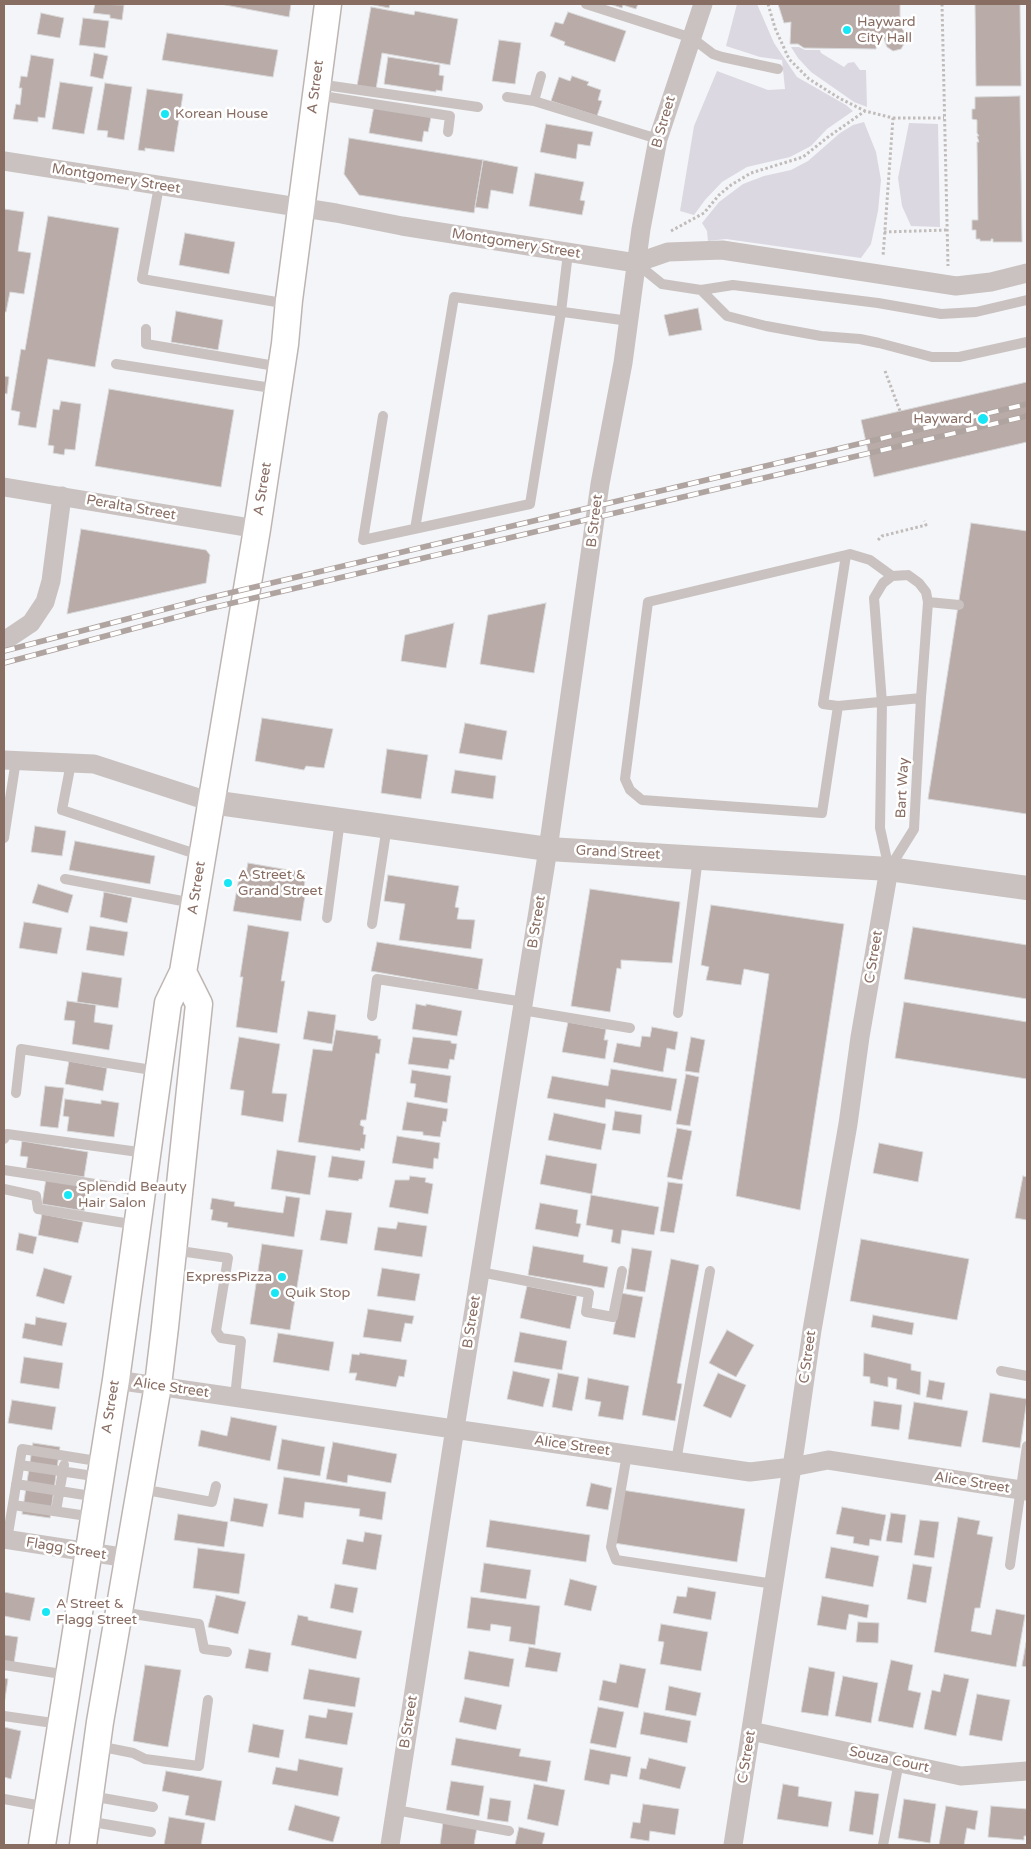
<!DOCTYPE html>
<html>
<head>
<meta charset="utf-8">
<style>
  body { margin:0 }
  #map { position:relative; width:1031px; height:1849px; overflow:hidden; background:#f4f5f8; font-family:"Varela Round",sans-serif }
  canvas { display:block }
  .frame { position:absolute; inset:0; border:5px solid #886d63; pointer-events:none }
</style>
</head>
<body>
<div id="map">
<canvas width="1031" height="1849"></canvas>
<div class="frame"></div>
</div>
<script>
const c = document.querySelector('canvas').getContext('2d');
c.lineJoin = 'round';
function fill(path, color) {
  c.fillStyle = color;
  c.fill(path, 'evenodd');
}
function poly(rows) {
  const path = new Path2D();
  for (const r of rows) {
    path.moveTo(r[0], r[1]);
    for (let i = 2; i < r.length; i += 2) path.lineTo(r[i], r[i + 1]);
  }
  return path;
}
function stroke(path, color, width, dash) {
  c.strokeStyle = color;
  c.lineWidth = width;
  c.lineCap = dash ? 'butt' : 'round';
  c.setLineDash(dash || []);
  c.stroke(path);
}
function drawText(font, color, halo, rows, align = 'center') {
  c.font = font + ' "Varela Round",sans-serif';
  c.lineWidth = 5;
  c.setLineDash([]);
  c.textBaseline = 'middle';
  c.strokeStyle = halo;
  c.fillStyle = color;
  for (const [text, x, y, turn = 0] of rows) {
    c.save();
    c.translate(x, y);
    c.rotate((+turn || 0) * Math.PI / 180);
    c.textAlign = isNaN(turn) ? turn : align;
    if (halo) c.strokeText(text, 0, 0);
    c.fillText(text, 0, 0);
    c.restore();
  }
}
const green = poly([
  [737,4,757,4,774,43,797,77,846,105,853,111,827,129,811,146,790,157,747,167,722,182,705,200,694,215,680,211,694,126,717,71,768,90,785,89,782,60,760,57,726,46],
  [791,47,799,47,805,50,820,50,821,53,844,67,848,63,854,62,860,70,866,70,867,107,854,102,811,72,798,58],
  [864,122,876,152,881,180,878,211,871,244,861,258,726,239,708,241,707,231,702,223,719,202,743,184,764,176,791,170,808,161,840,133,853,125],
  [909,123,938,124,940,227,911,226,902,206,898,178]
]);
const building = poly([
  [95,4,124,5,122,20,110,18,110,15,93,13,95,4],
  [220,4,291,4,289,17,220,4],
  [369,4,390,4,389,8,369,4],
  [610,4,638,4,636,9,623,5,622,8,610,4],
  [778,4,900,4,900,26,905,33,907,39,901,49,893,51,887,47,884,39,877,38,876,49,804,48,798,44,790,44,791,22,784,23,778,4],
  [975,4,1020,4,1021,86,976,86,975,4],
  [371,7,414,15,415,11,458,19,450,65,382,53,376,89,357,86,371,7],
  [568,12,626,31,615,62,564,45,565,42,550,36,555,22,563,24,568,12],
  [41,13,64,18,60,38,37,34,41,13],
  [83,18,109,21,105,48,79,45,83,18],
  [167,33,278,50,273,77,162,60,167,33],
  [499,40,521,43,515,84,492,81,499,40],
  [94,53,108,56,103,79,90,76,94,53],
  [31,55,54,59,45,118,38,117,38,122,13,119,16,104,20,105,22,88,19,88,21,76,27,77,31,55],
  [388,57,440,65,439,75,444,76,442,91,436,90,436,92,384,84,388,57],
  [572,76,589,82,587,85,601,90,598,100,602,101,597,116,551,101,559,77,570,81,572,76],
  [60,82,93,87,84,134,52,129,60,82],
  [105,83,132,87,124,140,107,137,108,131,97,130,105,83],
  [147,89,183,94,174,152,145,148,145,151,138,150,147,89],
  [1020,96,1022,242,993,242,993,239,991,239,991,241,980,241,980,239,976,239,976,230,972,230,972,220,978,220,977,142,979,142,977,136,979,136,977,133,977,120,972,119,972,109,975,109,975,97,1020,96],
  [374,106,431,117,428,132,424,131,422,142,369,133,374,106],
  [546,124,593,132,590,146,578,144,576,159,540,152,546,124],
  [349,138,483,160,474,213,359,195,344,174,349,138],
  [483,160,518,167,513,194,491,190,488,209,475,207,483,160],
  [535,173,584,182,580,200,585,201,582,215,529,206,535,173],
  [4,209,24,212,18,251,31,253,24,294,10,292,6,312,4,312,4,209],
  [48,216,119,228,95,367,48,359,36,428,18,425,20,412,11,410,21,349,25,350,48,216],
  [185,233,235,242,229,274,179,265,185,233],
  [698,308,702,330,669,336,664,315,698,308],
  [176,311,223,320,218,350,171,342,176,311],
  [4,376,9,377,7,394,4,393,4,376],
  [1027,382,1027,442,874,477,861,420,1027,382],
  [109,389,234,410,221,487,95,466,109,389],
  [61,401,81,404,75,450,65,449,64,455,53,453,54,446,48,445,53,409,59,410,61,401],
  [971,523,1027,531,1027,814,928,799,971,523],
  [81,529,206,550,210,555,206,583,67,614,81,529],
  [546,603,534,673,480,664,488,615,546,603],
  [454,623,446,668,401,661,405,635,454,623],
  [262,718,333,729,324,768,306,766,304,770,255,761,262,718],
  [465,723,507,731,502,760,459,753,465,723],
  [387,749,428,755,421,799,381,793,387,749],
  [455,770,496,776,493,799,451,793,455,770],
  [35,826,66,831,62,856,31,852,35,826],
  [75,841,155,856,150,884,69,870,75,841],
  [248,863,306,873,304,888,306,889,301,921,233,911,239,878,245,879,248,863],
  [388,875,459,886,455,907,459,908,457,919,475,920,471,949,399,940,405,904,384,901,388,875],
  [38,884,73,895,68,913,32,903,38,884],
  [590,889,680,902,672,963,621,960,621,969,617,968,610,1012,571,1006,590,889],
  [104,892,132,898,127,923,100,917,104,892],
  [711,905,844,924,800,1210,736,1196,769,974,744,969,741,985,706,980,709,967,701,965,711,905],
  [24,922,62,928,57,954,19,948,24,922],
  [248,925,289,932,281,981,285,981,277,1033,236,1027,243,977,240,977,248,925],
  [90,926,128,932,124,956,86,950,90,926],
  [913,927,1027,945,1027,999,904,979,913,927],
  [377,942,483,959,478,990,371,971,377,942],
  [82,972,122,978,118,1008,77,1002,82,972],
  [67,1001,96,1005,94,1022,113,1025,109,1050,72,1044,75,1021,64,1020,67,1001],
  [904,1002,1027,1022,1027,1079,895,1058,904,1002],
  [416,1004,426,1006,426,1004,462,1011,457,1036,412,1029,416,1004],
  [308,1011,336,1015,332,1044,303,1039,308,1011],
  [568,1022,606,1029,604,1040,608,1040,605,1059,562,1052,568,1022],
  [652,1027,678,1032,675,1050,667,1048,663,1072,613,1062,617,1043,640,1047,642,1036,650,1037,652,1027],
  [336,1030,378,1036,378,1039,381,1039,379,1054,376,1053,366,1120,361,1120,360,1125,364,1127,363,1134,366,1135,364,1149,361,1148,360,1151,298,1142,313,1049,332,1051,336,1030],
  [239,1037,280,1044,272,1093,287,1094,283,1122,241,1115,244,1091,230,1089,239,1037],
  [413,1037,451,1041,451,1043,457,1044,454,1060,450,1059,448,1069,408,1064,413,1037],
  [691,1037,705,1040,699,1073,685,1071,691,1037],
  [69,1061,107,1068,103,1091,65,1084,69,1061],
  [611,1069,677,1079,671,1111,606,1099,605,1108,547,1098,552,1076,608,1086,611,1069],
  [412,1070,451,1076,447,1103,414,1097,416,1084,410,1083,412,1070],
  [686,1074,699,1077,690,1126,676,1124,686,1074],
  [45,1086,64,1088,58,1128,40,1126,45,1086],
  [65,1099,101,1104,101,1100,119,1103,114,1137,67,1131,69,1117,63,1116,65,1099],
  [407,1102,448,1109,446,1122,443,1121,440,1137,423,1135,423,1132,402,1130,407,1102],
  [615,1111,642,1115,640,1134,612,1130,615,1111],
  [554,1113,606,1124,601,1150,548,1140,554,1113],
  [677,1128,692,1131,682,1180,667,1177,677,1128],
  [397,1136,440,1143,438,1159,434,1158,433,1169,392,1163,397,1136],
  [22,1141,88,1152,84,1177,26,1168,28,1157,20,1156,22,1141],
  [879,1143,923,1152,918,1182,873,1173,879,1143],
  [277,1150,316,1156,310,1195,271,1189,277,1150],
  [546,1155,597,1164,592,1194,540,1184,546,1155],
  [332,1156,365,1161,362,1179,359,1179,358,1181,328,1177,332,1156],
  [410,1176,426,1178,425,1182,433,1184,428,1214,389,1207,395,1180,409,1180,410,1176],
  [1023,1176,1027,1177,1027,1220,1015,1218,1023,1176],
  [46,1179,87,1186,84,1211,42,1204,46,1179],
  [668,1182,683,1184,674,1233,660,1231,668,1182],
  [591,1195,659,1207,654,1235,622,1230,620,1244,611,1242,613,1230,586,1225,591,1195],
  [286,1196,300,1198,294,1237,227,1227,228,1223,211,1220,213,1210,210,1209,212,1198,235,1202,234,1206,283,1213,286,1196],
  [540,1203,578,1210,576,1223,581,1224,578,1237,535,1229,540,1203],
  [326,1210,352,1213,347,1244,320,1240,326,1210],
  [42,1214,83,1222,78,1243,38,1235,42,1214],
  [398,1222,427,1226,422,1257,374,1250,378,1227,396,1229,398,1222],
  [19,1233,37,1237,33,1254,16,1250,19,1233],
  [861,1239,969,1259,957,1320,850,1301,861,1239],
  [262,1244,303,1250,290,1330,250,1324,262,1244],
  [533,1246,584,1255,583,1262,608,1267,604,1288,528,1275,533,1246],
  [632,1248,652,1251,645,1292,626,1289,632,1248],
  [671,1259,699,1265,677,1383,682,1384,675,1421,642,1415,671,1259],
  [44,1268,72,1276,64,1304,36,1296,44,1268],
  [382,1268,420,1274,415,1301,377,1296,382,1268],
  [527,1286,577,1296,570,1329,520,1318,527,1286],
  [621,1293,643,1297,635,1338,613,1334,621,1293],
  [368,1309,414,1316,412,1324,405,1323,401,1342,363,1337,368,1309],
  [873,1315,914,1323,912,1335,871,1327,873,1315],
  [36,1317,67,1323,62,1346,22,1338,25,1323,35,1325,36,1317],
  [727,1330,754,1345,736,1377,709,1363,727,1330],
  [520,1332,567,1341,562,1370,514,1362,520,1332],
  [278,1333,334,1342,329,1371,273,1362,278,1333],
  [360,1353,407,1360,404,1377,399,1376,396,1387,355,1380,357,1373,349,1373,352,1354,359,1355,360,1353],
  [864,1353,911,1364,911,1370,921,1372,920,1395,896,1389,897,1379,888,1377,888,1387,870,1383,870,1377,863,1376,864,1353],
  [24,1357,63,1363,59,1389,20,1383,24,1357],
  [513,1371,550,1379,543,1407,507,1399,513,1371],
  [558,1373,579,1377,572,1411,552,1407,558,1373],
  [718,1373,746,1385,731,1418,703,1406,718,1373],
  [588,1378,629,1386,623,1420,598,1416,601,1402,585,1399,588,1378],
  [929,1380,945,1383,942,1400,926,1397,929,1380],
  [990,1393,1027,1399,1020,1448,982,1442,990,1393],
  [12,1400,56,1407,52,1430,8,1423,12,1400],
  [874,1401,902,1405,899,1430,871,1426,874,1401],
  [914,1402,968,1411,961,1447,908,1439,914,1402],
  [231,1417,277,1426,270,1461,198,1446,201,1430,227,1436,231,1417],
  [282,1439,325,1447,320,1476,277,1469,282,1439],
  [333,1442,397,1454,391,1483,348,1475,347,1483,326,1479,333,1442],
  [33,1443,60,1447,50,1518,22,1514,33,1443],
  [284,1477,386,1492,382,1520,359,1516,360,1509,305,1502,303,1518,278,1514,284,1477],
  [591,1483,612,1488,608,1510,586,1506,591,1483],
  [622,1490,745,1509,737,1562,614,1543,622,1490],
  [234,1498,268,1504,263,1527,230,1521,234,1498],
  [842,1507,886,1515,881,1541,870,1539,869,1546,853,1543,854,1537,836,1534,842,1507],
  [891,1513,906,1515,902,1543,886,1541,891,1513],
  [178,1514,228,1522,224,1547,174,1540,178,1514],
  [958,1517,980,1521,977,1534,993,1537,980,1608,975,1608,971,1631,991,1635,996,1609,1025,1615,1016,1667,934,1652,958,1517],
  [490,1520,590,1535,586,1562,486,1547,490,1520],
  [920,1520,939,1522,934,1558,914,1555,920,1520],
  [365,1532,382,1535,376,1570,342,1564,347,1539,363,1542,365,1532],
  [831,1547,879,1556,873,1587,825,1578,831,1547],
  [198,1548,245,1554,239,1594,193,1588,198,1548],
  [484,1563,531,1570,526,1599,480,1592,484,1563],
  [913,1564,932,1567,926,1603,907,1599,913,1564],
  [570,1579,597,1586,591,1611,564,1605,570,1579],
  [335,1584,358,1588,353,1613,330,1608,335,1584],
  [688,1587,716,1592,711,1620,673,1613,677,1596,686,1597,688,1587],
  [4,1592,35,1598,30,1621,4,1616,4,1592],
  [216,1595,246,1602,238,1634,208,1627,216,1595],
  [822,1596,869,1605,867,1618,849,1614,846,1630,817,1625,822,1596],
  [471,1597,540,1606,535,1645,509,1641,511,1627,491,1624,490,1631,467,1628,471,1597],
  [298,1615,308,1617,308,1620,362,1631,356,1659,291,1645,298,1615],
  [858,1622,879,1623,878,1643,856,1642,858,1622],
  [661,1624,708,1632,701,1671,660,1664,664,1642,658,1641,661,1624],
  [4,1635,18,1637,14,1663,4,1661,4,1635],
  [1026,1643,1027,1643,1027,1667,1022,1666,1026,1643],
  [529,1647,561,1653,557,1672,525,1667,529,1647],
  [249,1649,271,1653,268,1672,245,1668,249,1649],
  [469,1651,514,1659,509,1687,464,1679,469,1651],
  [891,1660,913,1665,908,1690,921,1693,913,1728,878,1721,891,1660],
  [620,1664,646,1669,638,1708,599,1700,603,1680,616,1683,620,1664],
  [145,1665,181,1670,168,1747,133,1741,145,1665],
  [809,1667,835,1672,828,1716,801,1712,809,1667],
  [309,1669,360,1678,355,1707,303,1699,309,1669],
  [944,1674,969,1679,956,1736,924,1729,932,1690,940,1692,944,1674],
  [843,1676,878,1683,871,1723,835,1716,843,1676],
  [4,1678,8,1679,4,1705,4,1678],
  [669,1686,701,1693,696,1716,665,1710,669,1686],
  [977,1694,1010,1700,1002,1741,969,1735,977,1694],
  [465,1697,502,1705,496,1730,459,1722,465,1697],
  [598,1707,624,1712,616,1748,590,1743,598,1707],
  [328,1709,353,1713,347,1745,305,1738,309,1715,326,1718,328,1709],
  [644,1712,691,1721,687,1743,640,1734,644,1712],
  [253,1724,284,1730,279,1758,248,1752,253,1724],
  [4,1727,21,1731,11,1779,4,1777,4,1727],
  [456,1738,521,1749,519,1756,551,1761,547,1782,451,1765,456,1738],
  [590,1749,631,1757,627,1777,611,1774,609,1785,584,1780,590,1749],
  [649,1758,686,1767,680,1789,639,1779,641,1768,646,1769,649,1758],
  [299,1759,343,1768,338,1796,272,1784,276,1767,297,1771,299,1759],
  [166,1771,222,1781,215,1821,185,1815,189,1796,162,1791,166,1771],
  [451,1781,484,1786,479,1816,446,1810,451,1781],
  [534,1784,565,1790,558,1826,527,1819,534,1784],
  [783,1784,799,1787,798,1796,832,1802,828,1827,777,1819,783,1784],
  [855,1791,879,1794,873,1835,849,1831,855,1791],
  [490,1798,511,1801,508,1822,487,1819,490,1798],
  [904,1799,936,1804,930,1843,898,1838,904,1799],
  [643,1804,679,1809,675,1835,650,1831,649,1841,630,1838,633,1822,640,1823,643,1804],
  [295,1805,340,1817,333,1842,288,1830,295,1805],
  [946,1806,978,1811,975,1830,967,1828,964,1845,939,1845,946,1806],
  [991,1806,1027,1809,1027,1836,1024,1836,1024,1840,988,1837,991,1806],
  [169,1817,205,1823,201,1845,164,1845,169,1817],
  [443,1822,477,1827,474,1845,440,1845,443,1822],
  [519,1827,545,1833,542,1845,515,1845,519,1827]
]);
const path = poly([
  [768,4,775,28,789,59,809,79,839,98,865,111],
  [942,4,948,266],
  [893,118,944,118],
  [671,231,704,213,719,195,731,185,751,173,803,157,828,137,865,111,893,118,883,257],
  [884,232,947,230],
  [885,371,900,411],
  [878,540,882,536,926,525,924,521]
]);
const service = poly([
  [586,4,692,38,713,54,722,57,778,69],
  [541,76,534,101,658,139],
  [318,84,478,107],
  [316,95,450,116,448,132],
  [507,97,534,101],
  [159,186,142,279,288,304],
  [636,263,662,284,701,290,733,285,878,303,941,314,976,312,1027,300],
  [701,290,727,316,766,326,821,336,860,339,879,343,932,357,959,357,1027,342],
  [146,329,146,344,281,367],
  [116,364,278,389],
  [383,416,363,540,530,504,561,312,568,253],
  [415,529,454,297,629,321],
  [908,575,919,583,926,592,928,602,921,698,914,829,889,869,880,828,882,703,874,598,883,583,892,576,908,575],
  [892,576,870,560,850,554,648,602,625,779,630,790,642,800,822,813,838,706,921,698],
  [928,602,959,605],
  [838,706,823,704,846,555],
  [71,763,62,810,202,856],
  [4,838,16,760],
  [65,879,193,903],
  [327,918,340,820],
  [372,924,387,826],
  [522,1010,630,1028],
  [678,1013,698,858],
  [372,1016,377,979,524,1002],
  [16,1093,21,1049,158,1071],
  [4,1139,7,1134,146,1153],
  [4,1170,141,1191],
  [4,1189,36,1196,38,1209,137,1225],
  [173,1250,228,1258,216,1331,221,1338,241,1341,235,1397],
  [480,1272,589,1293,586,1312,613,1317,622,1271],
  [1001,1371,1027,1376],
  [627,1454,611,1547,616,1560,774,1584],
  [676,1461,710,1271],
  [20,1465,100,1477],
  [16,1484,97,1497],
  [141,1489,212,1502,216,1486],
  [13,1505,94,1517],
  [56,1511,64,1465],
  [7,1540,22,1449,103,1462],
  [1010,1565,1027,1446],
  [120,1612,199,1624,204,1649,227,1652],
  [4,1665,68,1675],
  [4,1716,60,1724],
  [98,1746,133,1753,145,1759,199,1766,208,1700],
  [91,1796,153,1807],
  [4,1799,47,1807],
  [396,1810,509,1831],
  [87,1821,151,1832],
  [883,1845,899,1762]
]);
const minor = poly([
  [4,161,336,213,402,226,636,263,668,252,722,250,956,286,991,282,1027,273],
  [4,487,257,529],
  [4,641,31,623,45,602,51,581,62,496],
  [4,760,94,764,211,802],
  [116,1380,750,1472,792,1467,828,1460,1027,1491],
  [4,1539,128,1558],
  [751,1731,961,1776,1027,1771],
  [390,1845,455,1428,548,849,600,484,623,363,641,229,658,139,703,4],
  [733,1845,796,1441,812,1330,848,1124,860,1037,889,869]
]);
const tertiary = poly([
  [211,802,548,849,889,869,1027,888]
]);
const secondary = poly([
  [42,1845,116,1380,168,1003,183,972,257,529,285,344,289,300,328,4],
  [83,1845,100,1722,158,1385,165,1327,199,1004,183,972]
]);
const rail = poly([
  [4,651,204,599,1027,404],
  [4,663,207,609,1027,416]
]);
const markers = [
  [847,30,5,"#17e7f5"],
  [165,114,5,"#17e7f5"],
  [983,419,6,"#17e7f5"],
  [228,883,5,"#17e7f5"],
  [68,1195,5,"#17e7f5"],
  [282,1277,5,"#17e7f5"],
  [275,1293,5,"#17e7f5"],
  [46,1612,5,"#17e7f5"]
];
const poiNames = [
  ["Hayward",857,22],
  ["City Hall",857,38],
  ["Korean House",175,114],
  ["Hayward",972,419,"right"],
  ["A Street &",238,875],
  ["Grand Street",238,891],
  ["Splendid Beauty",78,1187],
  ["Hair Salon",78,1203],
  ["ExpressPizza",272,1277,"right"],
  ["Quik Stop",285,1293],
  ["A Street &",56,1604],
  ["Flagg Street",56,1620]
];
const streetNames = [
  ["A Street",316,87,-83],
  ["B Street",664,122,-74],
  ["Montgomery Street",116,179,9],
  ["Montgomery Street",516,244,9],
  ["A Street",263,489,-81],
  ["Peralta Street",131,508,10],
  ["B Street",595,521,-83],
  ["Bart Way",903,788,-87],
  ["Grand Street",618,853,3],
  ["A Street",197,888,-81],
  ["B Street",537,922,-81],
  ["C Street",874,957,-81],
  ["B Street",472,1322,-81],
  ["C Street",808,1357,-82],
  ["Alice Street",171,1388,8],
  ["A Street",111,1407,-81],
  ["Alice Street",572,1446,8],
  ["Alice Street",972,1483,9],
  ["Flagg Street",66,1549,9],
  ["B Street",409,1722,-81],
  ["C Street",747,1757,-81],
  ["Souza Court",889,1760,12]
];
fill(green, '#dbd8e2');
fill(building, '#b9aca8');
stroke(building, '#d7d7d9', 1);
stroke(secondary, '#beb5b2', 29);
stroke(path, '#c1bcba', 3, [2.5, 2.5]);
stroke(service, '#c9c2c0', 10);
stroke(minor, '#c9c2c0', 19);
stroke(tertiary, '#c9c2c0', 24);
stroke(secondary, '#fff', 26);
stroke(rail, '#afa4a0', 5.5);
stroke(rail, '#fff', 4, [11]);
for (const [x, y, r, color] of markers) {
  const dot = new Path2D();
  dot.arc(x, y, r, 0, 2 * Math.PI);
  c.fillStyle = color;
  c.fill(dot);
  stroke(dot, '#fff', 2);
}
drawText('14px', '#886d63', '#fff', poiNames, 'left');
drawText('14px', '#886d63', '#fff', streetNames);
</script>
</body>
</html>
